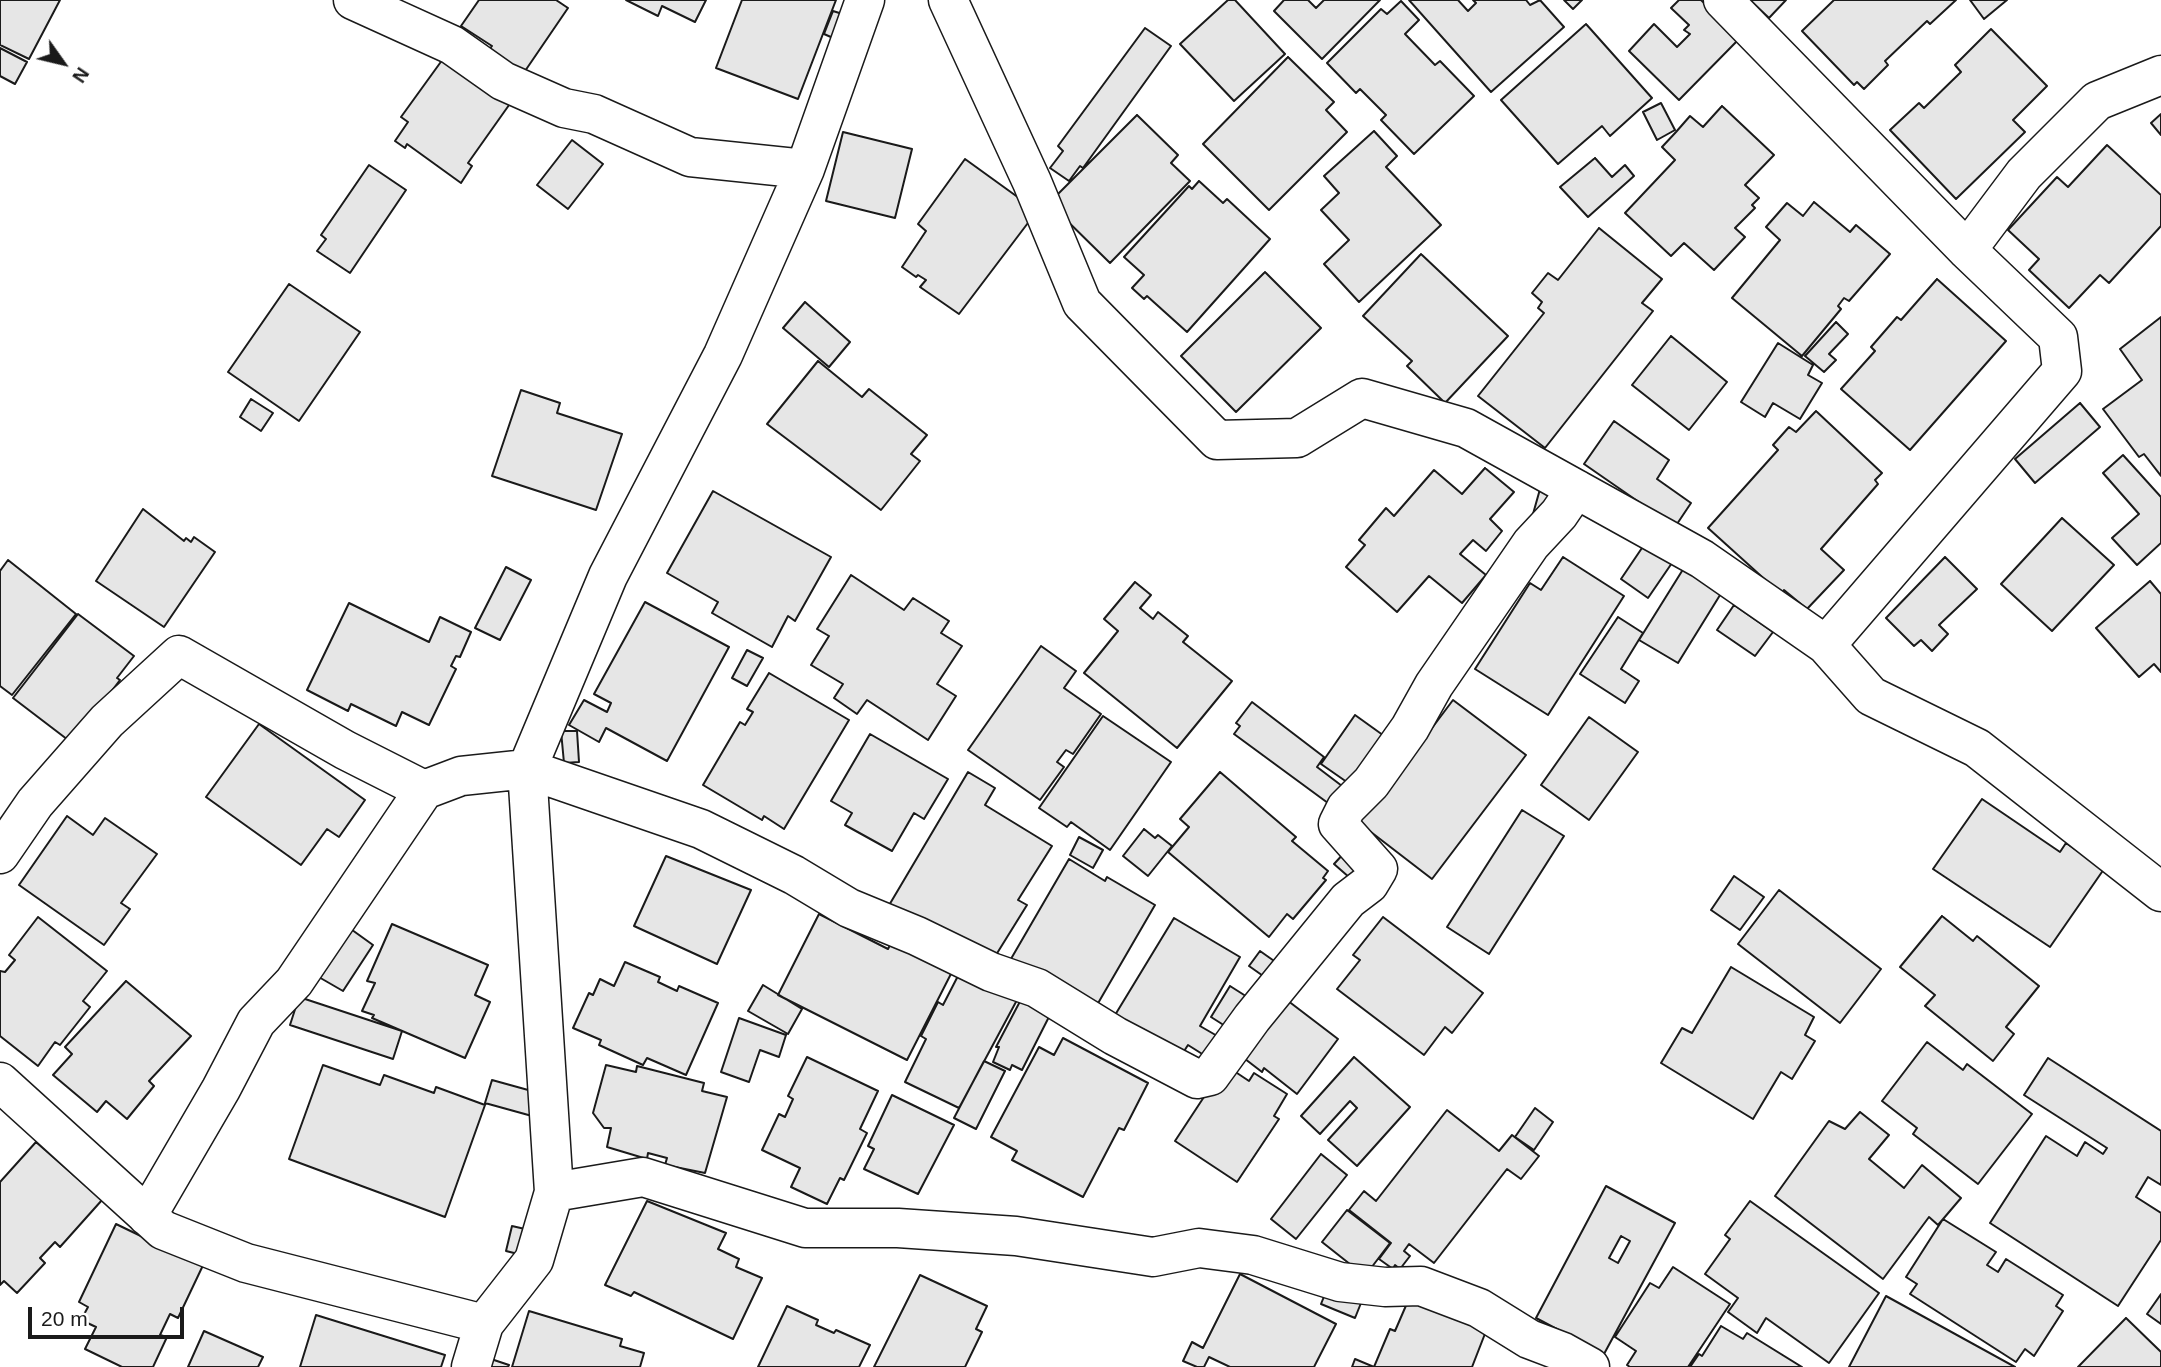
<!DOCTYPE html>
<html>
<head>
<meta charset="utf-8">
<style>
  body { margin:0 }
  #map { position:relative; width:2161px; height:1367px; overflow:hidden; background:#fff; font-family:Helvetica,sans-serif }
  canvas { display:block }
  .north { position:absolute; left:28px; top:28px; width:70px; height:70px; -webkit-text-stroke:5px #fff; paint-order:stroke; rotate:124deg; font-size:19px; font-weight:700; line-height:28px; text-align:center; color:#1a1a1a }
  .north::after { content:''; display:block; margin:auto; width:24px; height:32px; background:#1a1a1a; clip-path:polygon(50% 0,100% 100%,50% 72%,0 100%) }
  .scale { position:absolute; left:28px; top:1307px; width:156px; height:32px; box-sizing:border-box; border:4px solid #1a1a1a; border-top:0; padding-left:9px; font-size:21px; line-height:24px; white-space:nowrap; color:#1a1a1a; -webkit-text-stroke:5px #fff; paint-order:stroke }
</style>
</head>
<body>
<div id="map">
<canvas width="2161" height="1367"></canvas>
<div class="north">N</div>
<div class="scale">20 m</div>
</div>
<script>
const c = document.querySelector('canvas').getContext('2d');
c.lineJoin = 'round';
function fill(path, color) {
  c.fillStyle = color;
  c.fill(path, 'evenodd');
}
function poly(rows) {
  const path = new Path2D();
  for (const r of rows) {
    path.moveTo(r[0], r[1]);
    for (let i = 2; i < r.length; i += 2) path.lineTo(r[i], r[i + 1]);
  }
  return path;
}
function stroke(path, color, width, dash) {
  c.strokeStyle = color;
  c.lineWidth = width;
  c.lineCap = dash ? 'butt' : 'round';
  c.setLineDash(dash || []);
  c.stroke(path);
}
const building = poly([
  [0,0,60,0,29,59,0,45,0,0],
  [479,0,556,0,568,8,523,74,488,51,492,46,461,26,479,0],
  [626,0,706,0,695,22,662,6,658,16,626,0],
  [742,0,836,0,798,99,716,68,742,0],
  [1228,0,1235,0,1285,54,1234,101,1180,44,1228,0],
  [1284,0,1308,0,1316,8,1324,0,1380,0,1322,59,1274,11,1284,0],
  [1409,0,1458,0,1468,11,1476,3,1473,0,1526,0,1530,5,1540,0,1564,27,1491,92,1409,0],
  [1564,0,1582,0,1573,9,1564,0],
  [1679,0,1701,0,1740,38,1679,100,1629,51,1654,24,1677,47,1690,34,1684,30,1689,25,1671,8,1679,0],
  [1750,0,1786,0,1769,18,1750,0],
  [1834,0,1956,0,1930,24,1927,21,1885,61,1888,65,1864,89,1857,82,1854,85,1802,31,1834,0],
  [1970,0,2007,0,1984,19,1970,0],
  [1401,1,1419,20,1405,34,1435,65,1440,61,1474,96,1414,154,1381,120,1386,115,1360,89,1356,93,1327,63,1381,9,1387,14,1401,1],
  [833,11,849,16,840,41,824,34,833,11],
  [1586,24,1652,98,1610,136,1602,126,1558,164,1501,100,1586,24],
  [1145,28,1171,46,1083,168,1080,166,1069,181,1050,168,1063,151,1058,146,1145,28],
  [1991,29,2047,86,2013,120,2025,132,1956,199,1890,130,1919,103,1924,108,1961,72,1955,65,1991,29],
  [0,48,27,62,15,84,0,76,0,48],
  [448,52,514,98,468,163,472,166,461,183,407,144,405,148,395,141,408,122,401,117,448,52],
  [1288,57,1334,102,1326,110,1347,132,1269,210,1203,144,1288,57],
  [1661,103,1675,130,1657,140,1643,112,1661,103],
  [1722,106,1774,155,1745,185,1759,198,1752,205,1755,208,1735,228,1745,237,1714,270,1684,243,1671,256,1625,213,1675,160,1662,147,1676,132,1690,116,1703,127,1722,106],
  [2161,114,2161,135,2151,123,2161,114],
  [1137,115,1178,155,1171,163,1190,181,1110,263,1049,203,1137,115],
  [1374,131,1397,156,1386,167,1441,225,1359,302,1324,264,1349,240,1321,210,1339,193,1324,176,1374,131],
  [843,132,912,149,895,218,826,201,843,132],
  [572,140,603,164,568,209,537,185,572,140],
  [2107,145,2161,195,2161,226,2109,283,2100,275,2069,308,2029,270,2039,259,2008,230,2057,177,2068,187,2107,145],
  [1595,158,1612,177,1625,165,1634,176,1588,217,1560,187,1595,158],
  [965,159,1037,211,959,314,920,287,926,280,918,275,916,277,902,267,926,231,918,224,965,159],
  [369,165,406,190,350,273,317,251,326,239,321,235,369,165],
  [1199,181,1223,203,1227,199,1270,239,1187,332,1147,296,1144,299,1132,288,1144,275,1124,257,1189,186,1192,189,1199,181],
  [1814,202,1850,232,1856,225,1890,254,1849,301,1844,298,1838,306,1841,309,1802,356,1732,298,1780,240,1766,227,1787,203,1803,216,1814,202],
  [1599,228,1662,279,1642,303,1653,311,1545,448,1478,396,1544,313,1538,308,1542,302,1532,293,1548,273,1558,280,1599,228],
  [1421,254,1508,336,1445,403,1407,366,1412,361,1363,316,1421,254],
  [1265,272,1321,328,1236,412,1181,356,1265,272],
  [1937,279,2006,341,1910,450,1841,389,1875,351,1871,347,1897,317,1901,320,1937,279],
  [289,284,360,332,299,421,228,372,289,284],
  [805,302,850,342,829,367,783,328,805,302],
  [2161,317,2161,476,2144,454,2139,457,2103,409,2142,380,2120,349,2161,317],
  [1836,322,1848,334,1829,354,1836,360,1824,372,1805,356,1836,322],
  [1671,336,1727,382,1689,430,1632,385,1671,336],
  [1778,343,1813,365,1808,375,1822,383,1800,419,1773,403,1765,417,1741,402,1778,343],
  [818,361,862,397,869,389,927,435,911,454,920,461,881,510,767,424,818,361],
  [521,390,560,403,557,413,622,434,596,510,492,476,521,390],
  [251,399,273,413,261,431,240,417,251,399],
  [2080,403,2100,427,2035,483,2015,459,2080,403],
  [1816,411,1882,473,1875,480,1878,484,1821,549,1844,570,1807,609,1784,590,1781,594,1708,528,1778,450,1773,445,1789,427,1796,432,1816,411],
  [1614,421,1669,460,1657,479,1691,503,1675,527,1584,464,1614,421],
  [2123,455,2161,497,2161,543,2137,565,2112,538,2139,514,2103,473,2123,455],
  [1485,468,1514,492,1490,519,1502,531,1486,551,1473,540,1460,554,1486,575,1462,603,1429,576,1397,612,1346,567,1365,545,1359,540,1386,508,1394,516,1434,470,1462,494,1485,468],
  [1542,482,1557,486,1548,518,1533,514,1542,482],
  [713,491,831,557,795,621,788,616,772,647,712,613,718,602,667,573,713,491],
  [143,509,184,541,186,538,191,542,194,537,215,552,164,627,96,581,143,509],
  [2062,518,2114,565,2052,631,2001,584,2062,518],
  [1646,542,1674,560,1648,598,1621,579,1646,542],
  [1563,557,1624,596,1548,715,1475,669,1530,583,1541,590,1563,557],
  [1945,557,1977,589,1939,625,1948,634,1932,651,1921,640,1914,646,1886,618,1945,557],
  [8,560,76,614,12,695,0,686,0,571,8,560],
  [1687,563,1725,587,1678,663,1639,640,1687,563],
  [506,567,531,580,500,640,475,628,506,567],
  [851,575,904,610,913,598,949,621,941,633,962,646,937,684,956,696,928,740,867,700,857,714,834,698,843,684,811,665,829,636,817,629,851,575],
  [2150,581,2161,594,2161,672,2154,664,2139,677,2096,628,2150,581],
  [1135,582,1151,595,1140,608,1153,619,1158,612,1188,636,1183,642,1232,681,1177,748,1084,673,1118,631,1104,619,1135,582],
  [645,602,729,647,667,761,606,728,599,742,569,725,584,700,607,712,611,703,594,694,645,602],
  [349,603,429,642,440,617,471,632,460,657,456,656,451,666,456,669,429,725,402,712,396,726,351,704,348,711,307,690,349,603],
  [1734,605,1773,632,1755,656,1717,630,1734,605],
  [78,614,134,656,117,678,120,680,72,743,13,698,78,614],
  [1618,617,1643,633,1621,669,1639,681,1625,703,1580,674,1618,617],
  [1041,646,1076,671,1064,688,1101,714,1073,754,1066,750,1057,762,1064,767,1040,800,968,750,1041,646],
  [747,650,763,658,747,686,732,678,747,650],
  [769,673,849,720,784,829,764,816,762,820,703,785,740,722,745,725,753,712,747,709,769,673],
  [1453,700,1526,755,1432,879,1354,819,1417,748,1453,700],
  [1252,702,1324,757,1317,767,1346,789,1332,806,1234,734,1240,726,1236,723,1252,702],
  [1355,715,1387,738,1354,787,1321,764,1355,715],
  [1103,716,1171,762,1110,850,1071,822,1067,827,1039,808,1103,716],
  [1589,717,1638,752,1589,820,1541,785,1589,717],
  [259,724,365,800,339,837,327,829,301,865,206,797,259,724],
  [561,731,577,731,579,762,564,763,561,731],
  [870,734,948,779,924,819,914,813,892,851,845,825,852,813,831,801,870,734],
  [968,772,995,788,985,805,1052,846,1018,900,1027,905,991,963,888,907,968,772],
  [1220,772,1296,837,1292,841,1328,871,1323,878,1326,880,1293,919,1287,914,1269,937,1168,852,1189,827,1180,819,1220,772],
  [1982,799,2060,852,2066,843,2104,869,2050,947,1933,869,1982,799],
  [1522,810,1564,836,1489,954,1447,927,1522,810],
  [67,816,93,835,105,818,157,854,121,903,130,909,104,945,19,885,67,816],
  [1144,829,1155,838,1158,835,1172,846,1148,876,1123,856,1144,829],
  [1079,837,1103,850,1093,868,1070,855,1079,837],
  [1346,851,1370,873,1358,885,1334,864,1346,851],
  [666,856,751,890,717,964,634,926,666,856],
  [1069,859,1105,881,1107,877,1155,905,1097,1005,1008,964,1069,859],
  [1734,876,1764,897,1740,930,1711,910,1734,876],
  [1779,890,1881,969,1840,1023,1738,944,1779,890],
  [819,914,888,949,895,935,955,966,907,1060,778,995,819,914],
  [1942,916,1973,941,1977,936,2039,986,2006,1027,2014,1034,1993,1061,1925,1006,1935,995,1900,967,1942,916],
  [38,917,107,971,83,1001,90,1007,60,1045,55,1042,38,1066,0,1036,0,971,5,972,15,960,9,955,38,917],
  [1383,917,1483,993,1452,1033,1445,1027,1424,1055,1337,989,1360,960,1353,955,1383,917],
  [1174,918,1240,957,1200,1026,1219,1037,1207,1057,1188,1045,1179,1059,1112,1020,1174,918],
  [392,924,488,965,475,995,490,1002,465,1058,372,1018,374,1015,362,1011,375,983,367,981,392,924],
  [348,927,373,945,343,991,317,976,348,927],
  [1260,951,1277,963,1266,978,1249,966,1260,951],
  [625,962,660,977,658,982,677,991,679,986,718,1003,686,1075,647,1058,643,1065,599,1045,601,1040,573,1028,589,993,593,995,600,979,614,986,625,962],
  [1731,967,1814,1017,1805,1035,1815,1041,1792,1079,1781,1072,1753,1119,1661,1063,1682,1028,1692,1033,1731,967],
  [960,972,1017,1000,959,1108,905,1082,926,1039,921,1036,938,1002,943,1005,960,972],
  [126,981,191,1036,149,1081,154,1086,127,1119,106,1101,97,1112,53,1075,72,1054,65,1047,126,981],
  [763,985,802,1009,788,1034,748,1011,763,985],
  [1230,986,1252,1000,1233,1031,1211,1017,1230,986],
  [1026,990,1055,1005,1022,1070,1012,1065,1010,1070,993,1062,999,1047,996,1047,1026,990],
  [1279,994,1338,1039,1297,1094,1264,1068,1262,1072,1236,1052,1279,994],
  [299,997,402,1031,393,1059,290,1025,299,997],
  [739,1018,786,1035,779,1057,760,1050,749,1082,721,1072,739,1018],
  [1063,1038,1148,1083,1124,1130,1119,1128,1083,1197,1012,1160,1017,1151,991,1137,1039,1047,1054,1055,1063,1038],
  [1927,1042,1963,1070,1967,1064,2032,1114,1978,1184,1913,1134,1917,1128,1882,1101,1927,1042],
  [807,1057,878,1091,860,1129,867,1133,844,1180,840,1178,827,1204,791,1187,800,1168,762,1150,779,1114,785,1117,793,1099,788,1096,807,1057],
  [1354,1057,1410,1107,1357,1166,1328,1140,1357,1108,1350,1101,1320,1134,1301,1116,1354,1057],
  [2048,1058,2161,1131,2161,1185,2148,1177,2136,1197,2161,1213,2161,1240,2118,1306,1990,1223,2046,1136,2077,1156,2085,1142,2103,1154,2107,1148,2024,1095,2048,1058],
  [984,1061,1005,1071,976,1129,954,1118,984,1061],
  [323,1065,380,1085,384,1075,434,1093,436,1087,485,1105,445,1217,289,1159,323,1065],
  [606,1065,636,1072,637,1066,704,1083,702,1091,727,1097,705,1173,665,1165,667,1158,648,1153,647,1159,607,1147,611,1128,604,1128,593,1113,606,1065],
  [1225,1065,1249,1081,1254,1073,1287,1094,1274,1116,1279,1119,1237,1182,1175,1141,1225,1065],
  [492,1080,539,1093,532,1116,485,1103,492,1080],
  [892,1095,954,1125,918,1194,864,1169,874,1149,868,1146,892,1095],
  [1535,1108,1553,1122,1534,1150,1515,1137,1535,1108],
  [1447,1110,1499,1151,1512,1135,1539,1156,1521,1179,1507,1169,1434,1263,1409,1244,1404,1251,1410,1256,1400,1269,1395,1265,1393,1269,1379,1259,1391,1243,1349,1210,1364,1191,1376,1201,1447,1110],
  [1860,1112,1889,1135,1869,1159,1904,1188,1922,1165,1961,1198,1938,1225,1929,1217,1883,1279,1775,1196,1829,1121,1845,1129,1860,1112],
  [36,1142,102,1200,60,1247,55,1242,40,1258,45,1263,17,1293,4,1281,0,1285,0,1182,36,1142],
  [1321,1154,1347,1175,1296,1239,1271,1219,1321,1154],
  [1606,1186,1675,1223,1604,1354,1536,1318,1606,1186],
  [1621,1236,1630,1241,1618,1263,1609,1258,1621,1236],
  [647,1201,726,1233,718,1249,739,1259,736,1267,762,1278,733,1339,634,1292,631,1296,605,1285,647,1201],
  [1750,1201,1879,1293,1829,1363,1766,1318,1757,1333,1728,1312,1738,1298,1705,1274,1730,1239,1725,1235,1750,1201],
  [1347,1210,1390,1243,1365,1276,1322,1242,1347,1210],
  [1943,1219,1996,1252,1987,1265,1998,1272,2006,1259,2063,1295,2056,1306,2063,1311,2034,1356,2025,1349,2016,1362,1910,1294,1917,1284,1906,1277,1943,1219],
  [116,1224,176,1253,206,1259,178,1318,170,1314,160,1335,167,1337,153,1367,122,1367,85,1349,96,1327,81,1320,88,1307,79,1302,116,1224],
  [512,1226,525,1229,518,1254,506,1251,512,1226],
  [1673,1267,1730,1304,1688,1367,1630,1367,1627,1365,1636,1351,1615,1337,1650,1283,1659,1288,1673,1267],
  [1240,1274,1336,1324,1314,1367,1230,1367,1209,1357,1204,1367,1197,1367,1183,1361,1192,1342,1203,1348,1240,1274],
  [920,1275,987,1306,976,1329,982,1332,965,1367,874,1367,920,1275],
  [1327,1289,1361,1303,1355,1318,1321,1304,1327,1289],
  [1411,1294,1488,1326,1472,1367,1352,1367,1355,1359,1374,1367,1390,1329,1395,1331,1411,1294],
  [2161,1294,2161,1324,2147,1314,2161,1294],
  [1886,1296,2015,1367,1849,1367,1886,1296],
  [787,1306,818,1320,816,1325,834,1333,836,1330,870,1345,859,1367,758,1367,787,1306],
  [529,1311,622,1339,620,1346,644,1353,640,1367,512,1367,529,1311],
  [316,1315,445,1355,441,1367,300,1367,316,1315],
  [2126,1318,2161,1352,2161,1367,2078,1367,2126,1318],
  [1721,1326,1743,1339,1747,1333,1802,1367,1690,1367,1699,1354,1702,1356,1721,1326],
  [204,1331,263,1357,258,1367,188,1367,204,1331],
  [488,1358,509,1365,508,1367,485,1367,488,1358]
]);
const minor = poly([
  [353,0,452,45,503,81,564,108,594,114,690,157,805,169],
  [948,0,1032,182,1082,303,1217,440,1297,438,1362,398,1466,428,1702,559,1826,645,1871,696,1977,748,2161,892],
  [1723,0,1967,250,2058,337,2062,371,1826,645],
  [1967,250,2024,174,2097,101,2161,75],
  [0,854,35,803,107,721,179,655,345,750,424,790],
  [0,1082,163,1230,246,1263,484,1324],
  [554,1192,643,1177,805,1228,898,1228,1016,1236,1153,1257,1199,1248,1253,1255,1340,1282,1385,1287,1421,1286,1479,1308,1529,1339,1563,1352,1590,1367],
  [147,1216,221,1089,256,1022,294,982,424,790,461,776,527,769,701,829,794,875,849,908,917,936,991,972,1037,988,1115,1036,1197,1079,1210,1076,1252,1018,1348,900,1369,884,1378,869,1338,824,1346,808,1371,783,1410,728,1434,685,1531,544,1559,514,1576,489],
  [471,1367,484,1324,534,1260,554,1192,527,769,608,576,723,355,805,169,865,0]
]);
fill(building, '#e6e6e6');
stroke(building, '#1a1a1a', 2);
stroke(minor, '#1a1a1a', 41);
stroke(minor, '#fff', 38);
</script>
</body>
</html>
